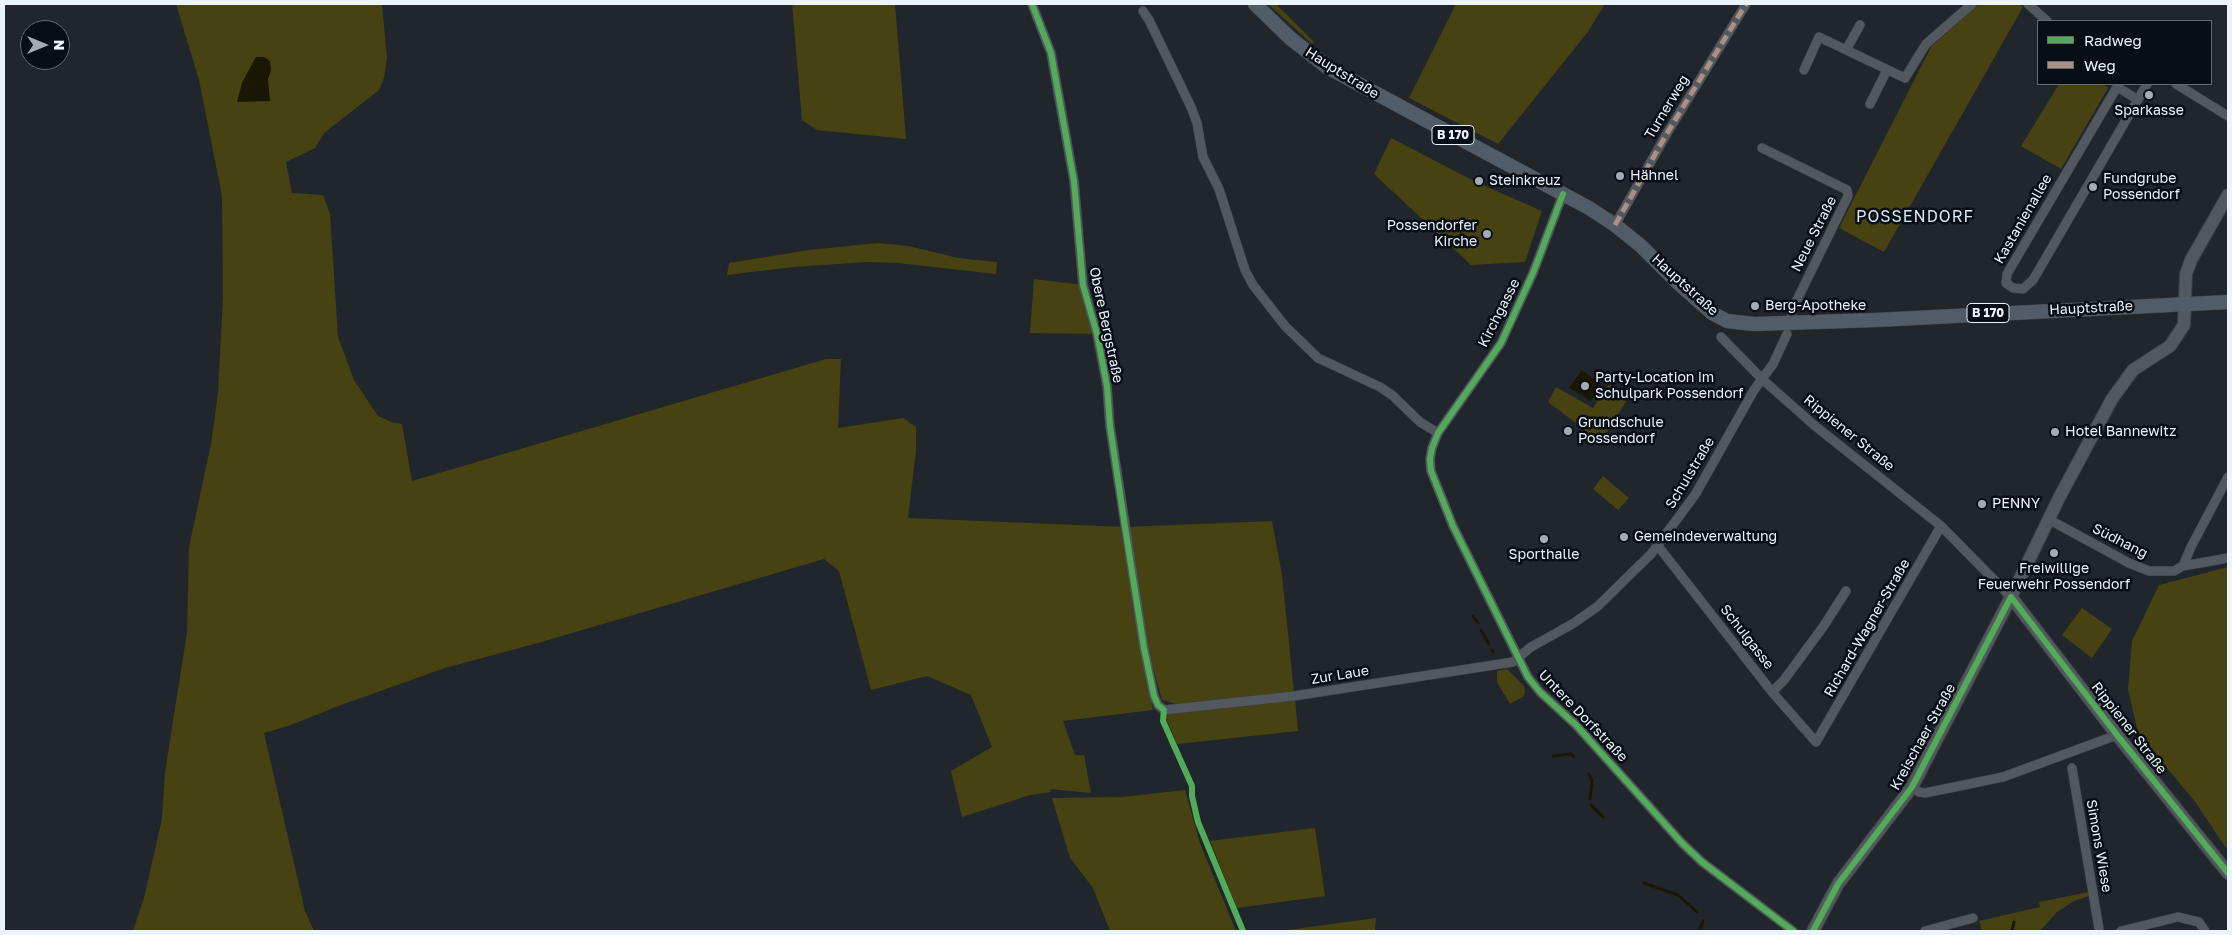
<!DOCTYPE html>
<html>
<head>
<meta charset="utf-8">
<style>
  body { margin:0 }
  #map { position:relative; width:2232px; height:935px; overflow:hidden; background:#20262c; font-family:"Golos Text",sans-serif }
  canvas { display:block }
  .frame { position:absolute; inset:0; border:5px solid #ebf3fb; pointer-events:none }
  .legend { position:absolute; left:2037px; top:20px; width:175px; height:65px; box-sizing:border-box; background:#090e14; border:1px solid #636a70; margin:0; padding:6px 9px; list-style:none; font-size:15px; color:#ebf3fb }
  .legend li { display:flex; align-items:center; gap:10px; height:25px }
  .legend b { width:25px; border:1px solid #636a70 }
  .north { position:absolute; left:20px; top:20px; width:50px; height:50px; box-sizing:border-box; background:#090e14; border:1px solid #636a70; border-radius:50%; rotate:90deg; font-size:14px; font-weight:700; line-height:20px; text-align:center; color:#ebf3fb }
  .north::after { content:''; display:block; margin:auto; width:18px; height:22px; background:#a4abb3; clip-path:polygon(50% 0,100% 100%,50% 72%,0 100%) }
</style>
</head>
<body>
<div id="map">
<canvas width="2232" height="935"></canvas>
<div class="frame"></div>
<ul class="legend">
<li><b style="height:6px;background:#51ab58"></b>Radweg</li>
<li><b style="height:6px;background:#ac8f84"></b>Weg</li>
</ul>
<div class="north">N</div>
</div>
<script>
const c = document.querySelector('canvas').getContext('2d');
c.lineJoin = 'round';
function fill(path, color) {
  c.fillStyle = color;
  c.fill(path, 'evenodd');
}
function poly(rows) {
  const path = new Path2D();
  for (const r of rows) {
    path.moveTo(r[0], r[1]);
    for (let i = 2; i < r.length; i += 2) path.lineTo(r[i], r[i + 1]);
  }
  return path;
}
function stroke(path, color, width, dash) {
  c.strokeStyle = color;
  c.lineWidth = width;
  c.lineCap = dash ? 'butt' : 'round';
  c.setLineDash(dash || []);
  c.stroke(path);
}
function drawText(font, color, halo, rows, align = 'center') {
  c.font = font + ' "Golos Text",sans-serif';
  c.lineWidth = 5;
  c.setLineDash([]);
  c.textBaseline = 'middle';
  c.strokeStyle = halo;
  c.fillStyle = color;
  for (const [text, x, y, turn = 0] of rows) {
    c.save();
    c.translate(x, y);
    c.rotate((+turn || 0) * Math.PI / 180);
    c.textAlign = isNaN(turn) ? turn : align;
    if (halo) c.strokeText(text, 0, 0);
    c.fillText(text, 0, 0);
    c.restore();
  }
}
const green = poly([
  [176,4,382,4,387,58,384,78,379,90,324,133,315,148,286,162,292,193,323,195,330,214,338,337,354,380,378,416,391,422,402,424,412,481,826,359,841,359,838,428,903,418,916,427,916,450,908,518,1125,527,1272,521,1282,575,1294,692,1176,704,1162,700,1147,646,1140,650,1153,710,1063,721,1075,755,1084,755,1091,793,1050,789,1051,792,1030,795,962,817,951,771,992,747,971,695,927,676,871,690,839,571,824,559,538,643,445,668,341,705,288,726,264,733,305,911,314,931,133,931,144,898,162,819,165,772,187,632,189,547,211,444,218,393,223,297,222,196,199,80],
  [256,57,271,70,268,79,242,83],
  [792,4,895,4,906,139,817,130,802,120],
  [1268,4,1276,4,1314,42,1312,44],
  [1456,4,1605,4,1587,33,1498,144,1409,98],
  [1979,4,2020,4,2023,7,1884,252,1839,228,1931,47],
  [2059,84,2103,84,2108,88,2061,169,2021,146],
  [1391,138,1478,183,1542,211,1525,262,1471,265,1374,174],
  [878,243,909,246,958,258,997,262,996,274,898,263,867,262,793,267,727,275,729,263,809,250],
  [1034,279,1083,285,1097,334,1030,333],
  [1609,384,1628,398,1601,442,1548,402,1556,387,1593,408],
  [1603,476,1629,498,1618,510,1593,489],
  [2228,567,2228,851,2196,803,2138,733,2128,689,2132,641,2159,585],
  [2082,608,2112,629,2092,658,2062,635],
  [1507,669,1524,686,1525,691,1524,696,1510,704,1497,682,1497,671],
  [1295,698,1298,731,1177,744,1166,718,1169,712],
  [1185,790,1200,843,1236,931,1110,931,1093,888,1070,858,1052,798,1122,797],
  [1315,828,1325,896,1237,908,1210,841],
  [2089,892,2089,896,2074,901,2057,912,2040,931,1982,931,1979,921,2040,907,2039,902],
  [1376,918,1375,931,1280,931]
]);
const water = poly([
  [256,57,264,57,270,61,271,70,268,79,270,101,237,102,242,83],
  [1582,370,1601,385,1591,401,1569,388]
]);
const stream = poly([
  [1473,616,1478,623],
  [1481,630,1489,644],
  [1492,650,1493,652],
  [1553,756,1571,754,1574,757],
  [1589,774,1592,781,1590,799],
  [1591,805,1603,817],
  [1644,883,1678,895,1697,912],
  [1699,931,1703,921],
  [2012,931,2014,922]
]);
const street = poly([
  [1032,4,1051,53,1074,181,1083,285,1097,334,1107,386,1110,426,1144,648,1154,696,1158,705,1164,710,1294,696,1513,662,1531,647,1574,623,1598,606,1651,554,1695,495,1754,390,1773,364,1787,334],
  [2028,4,2047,21],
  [1143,11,1149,20,1191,107,1197,123,1203,157,1219,189,1245,270,1253,285,1285,326,1318,358,1380,387,1392,395,1420,422,1438,433],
  [1846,50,1860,25],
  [1804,70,1819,37,1905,78,1926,44,1972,4],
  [2176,84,2228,116],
  [2137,99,2117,87,2007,274,2006,283,2013,288,2023,289,2033,280,2147,84],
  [1870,104,1887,70],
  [1762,148,1847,190,1848,196,1792,310,1791,323],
  [1563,194,1533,273,1501,343,1438,433,1432,448,1430,459,1431,471,1453,526,1528,677,1540,692,1576,725,1682,843,1702,862,1793,931],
  [1615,225,1666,135,1746,4],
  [1721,337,1762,379,1814,425,1941,526,2011,597],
  [2048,519,2129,563,2149,571,2174,571,2183,566,2228,558],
  [1658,546,1772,692,1816,742,1941,526],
  [2183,566,2191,547,2228,477],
  [1772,692,1784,680,1823,627,1846,591],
  [2072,768,2099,929],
  [1912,787,1919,792,1925,793,2003,777,2117,735],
  [1925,931,1973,918],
  [2121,931,2178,917,2199,922,2205,931]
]);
const secondary = poly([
  [2011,597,2117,735,2228,873],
  [1813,931,1838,884,1912,787,2011,597,2059,498,2112,399,2133,370,2170,346,2184,325,2186,274,2191,260,2228,195]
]);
const primary = poly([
  [1255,4,1290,38,1327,67,1589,208,1615,225,1641,246,1677,282,1712,313,1727,321,1754,324,1876,320,2228,302]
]);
const quiet = poly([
  [1615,225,1666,135,1746,4]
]);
const cycleway = poly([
  [1032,4,1051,53,1074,181,1083,285,1097,334,1107,386,1110,426,1125,527,1144,648,1154,696,1158,705,1164,710,1163,721,1192,786,1192,796,1198,822,1243,931],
  [1563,194,1533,273,1501,343,1438,433,1432,448,1430,459,1431,471,1453,526,1528,677,1540,692,1576,725,1682,843,1702,862,1793,931],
  [1813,931,1838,884,1912,787,2011,597,2117,735,2228,873]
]);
const markers = [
  [2149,95,5,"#a4abb3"],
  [1620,176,5,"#a4abb3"],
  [1479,181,5,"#a4abb3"],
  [2093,187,5,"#a4abb3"],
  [1487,234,5,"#a4abb3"],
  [1755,306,5,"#a4abb3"],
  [1585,386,5,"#a4abb3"],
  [1568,431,5,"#a4abb3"],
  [2055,432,5,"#a4abb3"],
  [1982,504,5,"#a4abb3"],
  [1624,537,5,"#a4abb3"],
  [1544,539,5,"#a4abb3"],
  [2054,553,5,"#a4abb3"]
];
const shields = [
  [1453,135,42],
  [1988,313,42]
];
const shieldNames = [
  ["B 170",1453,135],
  ["B 170",1988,313]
];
const streetNames = [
  ["Hauptstraße",1342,73,32],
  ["Turnerweg",1667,107,-59],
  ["Kastanienallee",2023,219,-60],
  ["Neue Straße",1814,234,-63],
  ["Hauptstraße",1685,285,42],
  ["Hauptstraße",2091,308,-3],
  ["Kirchgasse",1499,313,-63],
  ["Obere Bergstraße",1106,325,78],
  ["Rippiener Straße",1849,433,39],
  ["Schulstraße",1690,473,-59],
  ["Südhang",2120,541,27],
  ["Richard-Wagner-Straße",1867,628,-60],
  ["Schulgasse",1747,637,52],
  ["Zur Laue",1340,675,-9],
  ["Untere Dorfstraße",1583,716,46],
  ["Rippiener Straße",2129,728,52],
  ["Kreischaer Straße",1923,737,-61],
  ["Simons Wiese",2099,846,80]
];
const poiNames = [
  ["Sparkasse",2149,111,"center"],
  ["Hähnel",1630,176],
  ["Fundgrube",2103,179],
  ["Possendorf",2103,195],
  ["Steinkreuz",1489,181],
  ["Possendorfer",1477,226,"right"],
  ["Kirche",1477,242,"right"],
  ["Berg-Apotheke",1765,306],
  ["Party-Location im",1595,378],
  ["Schulpark Possendorf",1595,394],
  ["Grundschule",1578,423],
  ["Possendorf",1578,439],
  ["Hotel Bannewitz",2065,432],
  ["PENNY",1992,504],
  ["Gemeindeverwaltung",1634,537],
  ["Sporthalle",1544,555,"center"],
  ["Freiwillige",2054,569,"center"],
  ["Feuerwehr Possendorf",2054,585,"center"]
];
const quarterNames = [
  ["POSSENDORF",1915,217]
];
fill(green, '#464212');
fill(water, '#1a1704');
stroke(stream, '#1a1704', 3);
stroke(street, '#3b4046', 10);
stroke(secondary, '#3b4046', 14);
stroke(primary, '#3b4046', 15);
stroke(street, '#52585d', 9);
stroke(secondary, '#52585d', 12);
stroke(primary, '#515c67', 14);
stroke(quiet, '#ac8f84', 5, [10, 5]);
stroke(cycleway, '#51ab58', 6);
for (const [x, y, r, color] of markers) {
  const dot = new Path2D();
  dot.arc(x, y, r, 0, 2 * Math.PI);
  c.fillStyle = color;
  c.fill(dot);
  stroke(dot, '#090e14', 2);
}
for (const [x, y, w] of shields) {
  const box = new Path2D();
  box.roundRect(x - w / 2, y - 9.5, w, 19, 4);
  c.fillStyle = '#090e14';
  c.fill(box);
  stroke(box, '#ebf3fb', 1);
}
drawText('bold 12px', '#ebf3fb', null, shieldNames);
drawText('14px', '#ebf3fb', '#090e14', streetNames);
drawText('14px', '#ebf3fb', '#090e14', poiNames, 'left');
c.letterSpacing = '1px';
drawText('16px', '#d6e6f7', '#090e14', quarterNames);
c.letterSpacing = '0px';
</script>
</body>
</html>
